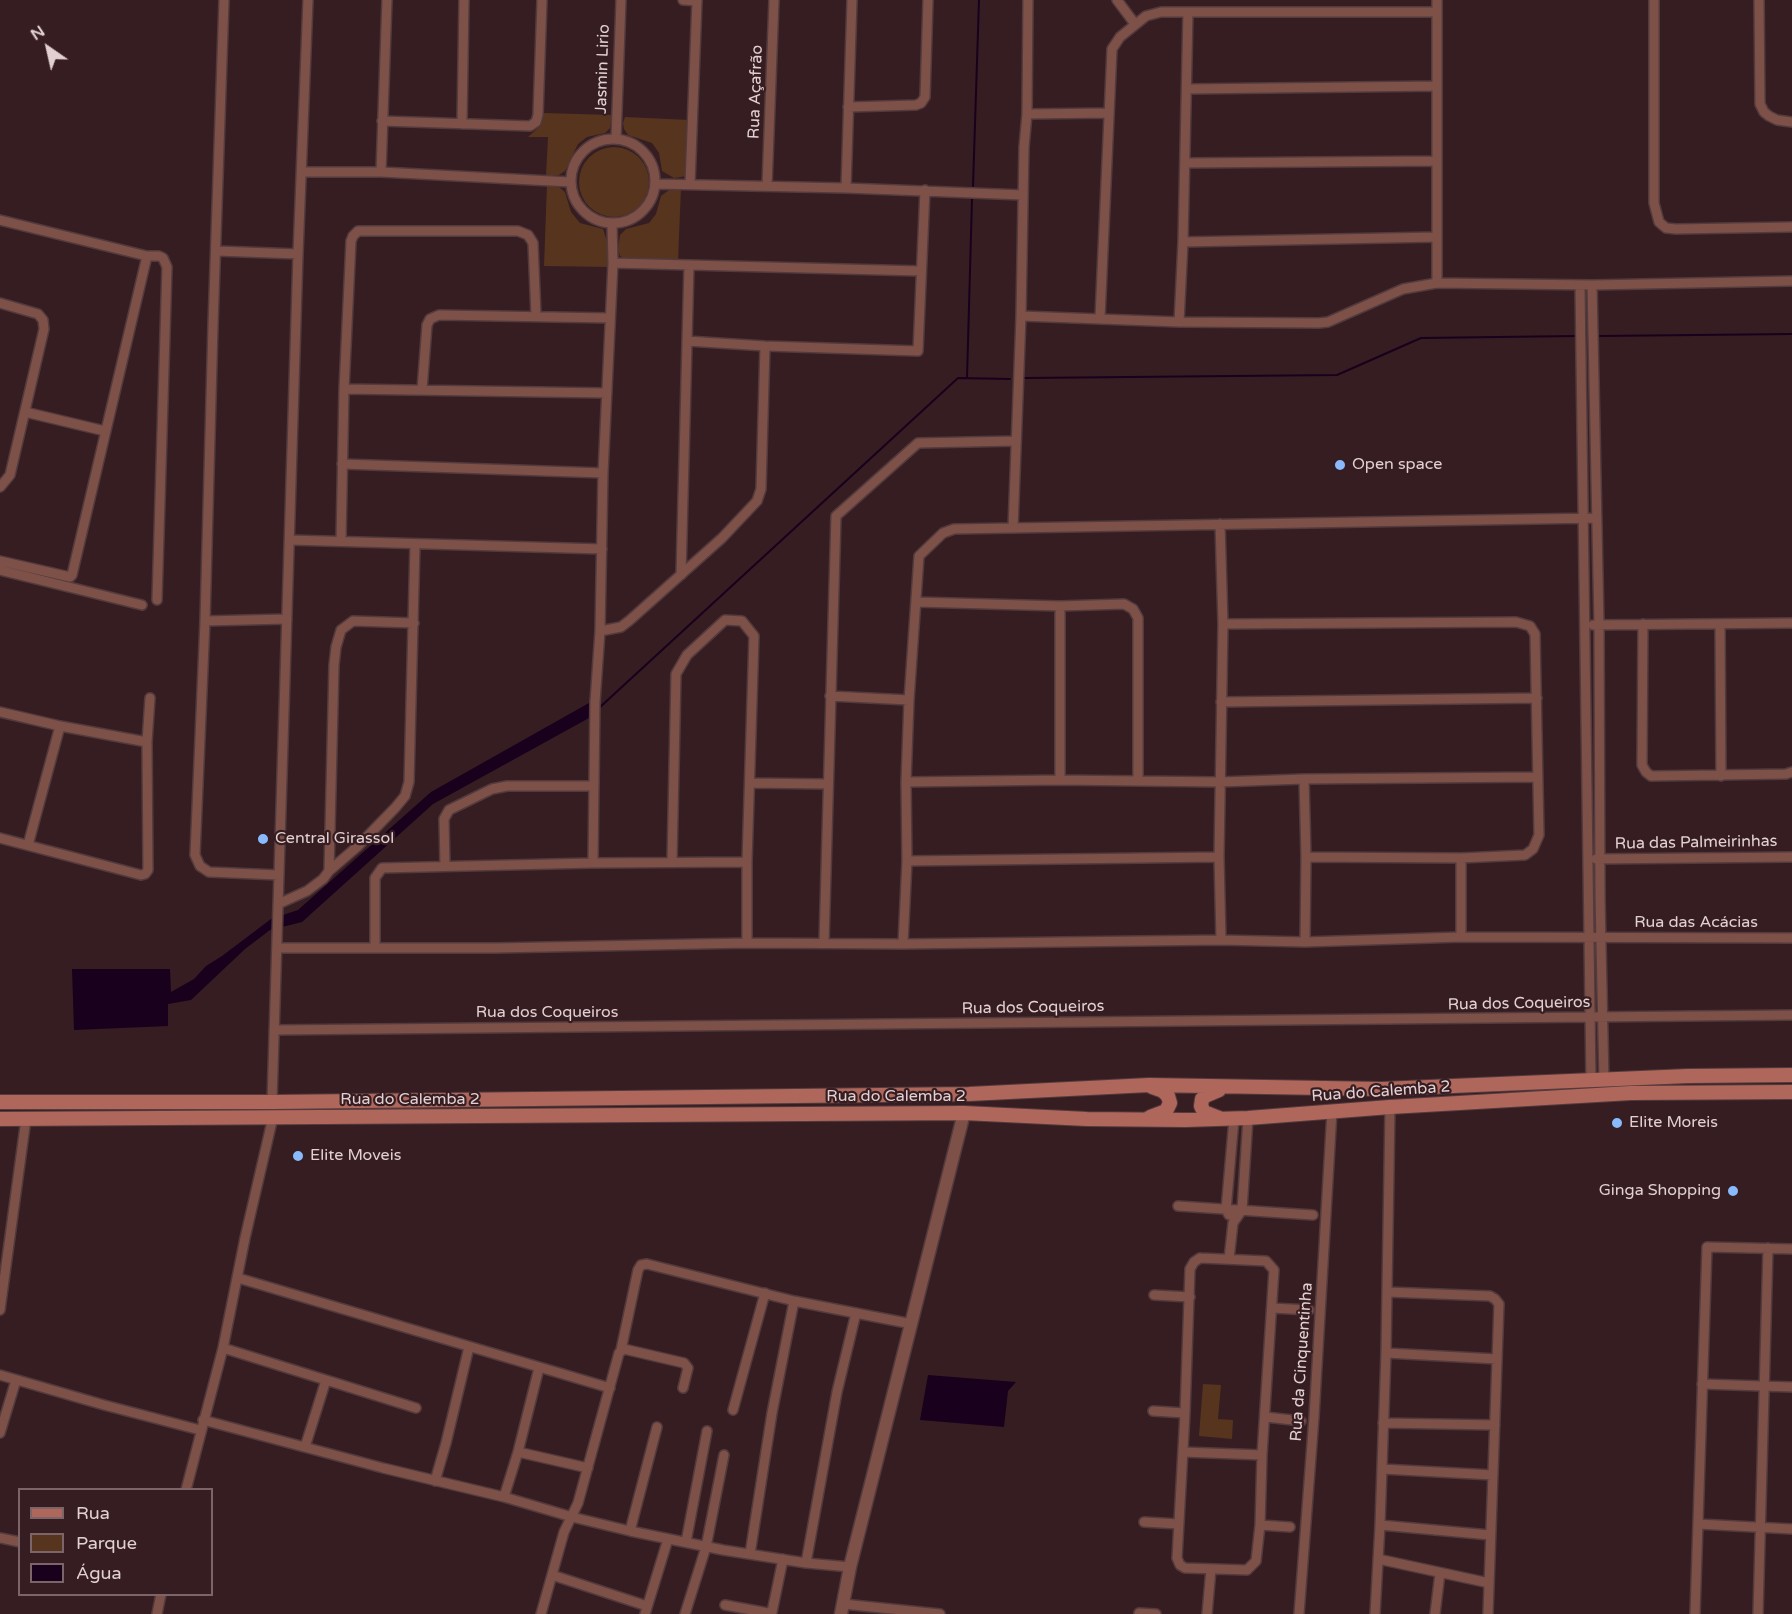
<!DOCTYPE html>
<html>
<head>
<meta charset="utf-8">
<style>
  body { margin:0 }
  #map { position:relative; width:1792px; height:1614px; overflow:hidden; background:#361d21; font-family:"Varela Round",sans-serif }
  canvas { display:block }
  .legend { position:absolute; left:18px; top:1488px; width:195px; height:108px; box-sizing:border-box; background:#361d21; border:2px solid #7b6568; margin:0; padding:8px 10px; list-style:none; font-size:18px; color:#e2d0d2 }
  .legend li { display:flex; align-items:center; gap:12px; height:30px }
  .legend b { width:30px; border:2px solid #7b6568 }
  .north { position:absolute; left:18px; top:18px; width:60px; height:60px; -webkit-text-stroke:4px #361d21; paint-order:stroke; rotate:326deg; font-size:16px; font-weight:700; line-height:24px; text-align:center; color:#e2d0d2 }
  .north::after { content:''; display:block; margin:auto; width:21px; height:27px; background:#e2d0d2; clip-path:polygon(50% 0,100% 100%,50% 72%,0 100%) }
</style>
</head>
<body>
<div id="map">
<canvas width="1792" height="1614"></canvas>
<ul class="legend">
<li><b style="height:8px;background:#af675b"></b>Rua</li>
<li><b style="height:16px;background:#56341e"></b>Parque</li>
<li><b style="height:16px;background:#19001d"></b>Água</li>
</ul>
<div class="north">N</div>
</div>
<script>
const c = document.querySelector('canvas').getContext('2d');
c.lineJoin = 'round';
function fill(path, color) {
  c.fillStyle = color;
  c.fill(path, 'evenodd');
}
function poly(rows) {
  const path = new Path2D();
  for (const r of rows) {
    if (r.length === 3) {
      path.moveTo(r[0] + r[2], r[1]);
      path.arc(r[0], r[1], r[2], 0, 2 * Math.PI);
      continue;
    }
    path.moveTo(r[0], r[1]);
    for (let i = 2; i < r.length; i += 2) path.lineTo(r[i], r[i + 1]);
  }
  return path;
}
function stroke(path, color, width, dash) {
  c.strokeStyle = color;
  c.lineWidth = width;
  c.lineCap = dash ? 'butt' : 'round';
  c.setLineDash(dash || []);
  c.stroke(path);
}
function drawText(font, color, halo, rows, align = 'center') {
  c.font = font + ' "Varela Round",sans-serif';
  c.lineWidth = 4.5;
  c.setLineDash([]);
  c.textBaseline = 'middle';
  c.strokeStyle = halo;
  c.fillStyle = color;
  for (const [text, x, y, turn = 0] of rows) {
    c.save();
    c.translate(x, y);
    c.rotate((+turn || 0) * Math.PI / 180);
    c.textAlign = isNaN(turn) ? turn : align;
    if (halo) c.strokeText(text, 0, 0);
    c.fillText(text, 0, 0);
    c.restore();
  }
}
const green = poly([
  [544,113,612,115,610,128,605,133,587,137,578,144,565,171,559,175,546,175,548,137,528,137,539,127],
  [625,117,690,120,687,176,674,178,662,171,659,153,652,143,628,135,624,129,623,123],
  [614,182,35],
  [547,184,559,187,565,192,571,212,580,223,603,229,607,241,608,267,544,266],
  [673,187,681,188,678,261,626,260,620,256,618,249,620,235,626,229,649,223,656,214,661,196],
  [1203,1384,1221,1385,1218,1419,1233,1420,1232,1439,1199,1436]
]);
const water = poly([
  [589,703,589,718,433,804,302,922,270,930,245,949,191,1000,168,1004,168,1026,74,1030,72,969,170,969,171,992,194,979,206,966,222,956,271,919,298,910,431,792],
  [928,1375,1016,1382,1008,1391,1004,1427,920,1420]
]);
const stream = poly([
  [973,186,979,0],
  [1600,336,1792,334],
  [967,378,972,199],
  [1024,378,1337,375,1421,338,1575,336],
  [599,708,958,378,1010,379]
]);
const minor = poly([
  [224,0,213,325,205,621,195,855,200,866,209,872,279,875],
  [683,0,697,1],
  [1117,0,1135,24],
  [1437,0,1437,283],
  [1654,0,1654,203,1659,222,1666,228,1676,229,1792,227],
  [1759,0,1760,104,1764,112,1769,116,1777,120,1792,122],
  [1187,89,1437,86],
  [848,107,916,105,921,103,925,97,928,0],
  [1027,114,1109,113],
  [382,121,530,126,536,122,538,115,542,0],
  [462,124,464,0],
  [613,181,42],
  [616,139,621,0],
  [1185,163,1437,161],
  [302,172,381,172,570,182],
  [381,172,387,0],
  [656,184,846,188,1023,195],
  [690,184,697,0],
  [767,186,774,0],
  [846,188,852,0],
  [0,220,147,256,159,256,163,258,167,267,157,600],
  [1183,242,1437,237],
  [217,251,298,254],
  [613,263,921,271],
  [1580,285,1591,1082],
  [1592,285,1599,625,1600,898,1604,1081],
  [0,303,38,314,43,320,44,329,10,475,0,487],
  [1021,316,1179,322,1319,323,1328,322,1403,289,1437,283,1592,285,1792,281],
  [1100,318,1112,49,1120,37,1146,16,1161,12,1437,12],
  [1179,322,1183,242,1188,12],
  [687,341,765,346,918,351,925,190],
  [344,389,607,393],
  [422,390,427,325,430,319,439,315,610,318],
  [25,412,105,431],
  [342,464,603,473],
  [1220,524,1223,624,1219,857,1221,940],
  [1013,528,1021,316,1024,147,1027,114,1028,0],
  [290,540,602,549],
  [341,541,344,389,351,241,353,236,358,231,518,231,528,235,533,243,536,316],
  [0,561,70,577,72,575,147,256],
  [0,570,142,605],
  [681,575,689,265],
  [916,602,1060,606,1124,604,1133,609,1138,618,1138,781],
  [205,621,287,619],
  [1223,624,1516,622,1530,626,1535,634,1539,835,1533,849,1525,855,1461,858,1306,857],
  [1643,624,1642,765,1646,772,1651,776,1786,774,1792,772],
  [1720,624,1721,776],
  [1593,625,1792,623],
  [600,631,621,627,630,620,722,538,757,501,761,489,765,346],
  [830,696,909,700],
  [1221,702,1537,698],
  [0,712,60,726,147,742],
  [1304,779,1306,857,1305,942],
  [1060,780,1060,606],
  [906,782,1060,780,1220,782,1304,779,1537,777],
  [750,783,827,784],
  [0,838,141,875,145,874,148,870,147,742,150,698],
  [28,845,60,726],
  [1461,858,1461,937],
  [1596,859,1792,857],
  [907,861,1219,857],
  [672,862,676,674,687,655,725,620,742,621,754,636,747,862,747,943],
  [593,863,595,702,600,631,603,473,613,263,612,225],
  [445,866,444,819,449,810,492,789,507,786,593,786],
  [329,871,358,846,395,808,405,796,409,782,415,545],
  [278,904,307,891,323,879,329,871,334,665,336,647,341,630,353,621,414,623],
  [824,943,836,516,918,443,1016,441],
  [903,944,907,861,906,782,909,700,919,556,943,533,954,529,1596,518],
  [277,948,496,948,747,943,903,944,1221,940,1305,942,1461,937,1792,938],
  [375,948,375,878,382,868,593,863,747,862],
  [274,1030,1792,1015],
  [272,1102,298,254,308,0],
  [1178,1206,1313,1215],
  [1229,1215,1226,1210,1234,1119],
  [1200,1258,1266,1261,1274,1270,1262,1455,1260,1525,1256,1561,1247,1570,1185,1568,1180,1565,1177,1558,1185,1413,1190,1269,1194,1262,1200,1258],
  [1229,1259,1233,1223,1242,1210,1248,1118],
  [238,1278,610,1388],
  [1387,1292,1490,1296,1495,1299,1499,1304,1488,1614],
  [1154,1295,1190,1297],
  [1272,1308,1309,1310],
  [0,1310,26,1119],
  [223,1348,416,1408],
  [621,1350,638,1270,641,1265,647,1264,794,1301,912,1324],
  [1386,1353,1497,1359],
  [0,1375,104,1405,200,1430],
  [1702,1384,1792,1387],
  [733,1410,765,1293],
  [1153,1411,1185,1413],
  [1266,1417,1301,1421],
  [203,1420,383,1468,504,1497,572,1517,630,1531,723,1550,806,1563,850,1567],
  [1383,1423,1495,1425],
  [0,1433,16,1380],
  [305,1447,326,1380],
  [518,1452,588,1468],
  [1183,1452,1262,1455],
  [1382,1469,1493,1475],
  [435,1481,446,1443,469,1347],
  [186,1490,223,1348,245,1238,273,1117],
  [504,1497,518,1452,539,1368],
  [1144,1522,1179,1524],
  [1698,1524,1792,1529],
  [1260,1525,1290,1527],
  [1380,1525,1490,1535],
  [630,1531,657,1427],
  [0,1538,20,1542],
  [686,1542,707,1431],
  [750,1554,772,1413,794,1301],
  [1378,1559,1489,1583],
  [806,1563,837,1392,856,1313],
  [552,1575,647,1606],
  [843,1604,940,1614],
  [725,1605,768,1613,772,1612,783,1559],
  [1139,1613,1156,1614],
  [157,1614,161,1594],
  [541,1614,564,1532,578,1503,619,1353,624,1349,684,1363,688,1368,683,1388],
  [645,1614,668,1539],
  [685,1614,706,1547,724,1455],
  [1207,1614,1211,1569],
  [1299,1614,1314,1417,1332,1111],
  [1375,1614,1380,1525,1386,1353,1390,1107],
  [1435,1614,1440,1573],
  [1695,1614,1707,1247,1792,1249],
  [1758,1614,1768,1248]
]);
const tertiary = poly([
  [841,1614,850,1567,964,1113]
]);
const secondary = poly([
  [0,1102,272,1102,969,1094,1149,1085,1382,1089,1688,1076,1792,1075],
  [1150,1117,1166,1111,1170,1103,1168,1096,1163,1091,1152,1087],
  [1219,1118,1204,1112,1201,1106,1202,1099,1205,1096,1219,1090],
  [0,1119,964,1113,1087,1119,1185,1120,1248,1118,1390,1107,1631,1093,1792,1092]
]);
const markers = [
  [1340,465,6,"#89bafc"],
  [263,839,6,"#89bafc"],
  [1617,1123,6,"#89bafc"],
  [298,1156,6,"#89bafc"],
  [1733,1191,6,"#89bafc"]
];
const streetNames = [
  ["Jasmin Lirio",603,69,-88],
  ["Rua Açafrão",756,92,-88],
  ["Rua das Palmeirinhas",1696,843,-1],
  ["Rua das Acácias",1696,923],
  ["Rua dos Coqueiros",1519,1004,-1],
  ["Rua dos Coqueiros",1033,1008,-1],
  ["Rua dos Coqueiros",547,1013],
  ["Rua do Calemba 2",1381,1092,-4],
  ["Rua do Calemba 2",896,1097],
  ["Rua do Calemba 2",410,1100],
  ["Rua da Cinquentinha",1302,1362,-86]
];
const poiNames = [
  ["Open space",1352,465],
  ["Central Girassol",275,839],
  ["Elite Moreis",1629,1123],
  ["Elite Moveis",310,1156],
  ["Ginga Shopping",1721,1191,"right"]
];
fill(green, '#56341e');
fill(water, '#19001d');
stroke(stream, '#19001d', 2);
stroke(minor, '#523a3d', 12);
stroke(tertiary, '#523a3d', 15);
stroke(secondary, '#523a3d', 16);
stroke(minor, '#7d5048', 9);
stroke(tertiary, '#7d5048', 12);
stroke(secondary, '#af675b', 14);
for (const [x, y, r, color] of markers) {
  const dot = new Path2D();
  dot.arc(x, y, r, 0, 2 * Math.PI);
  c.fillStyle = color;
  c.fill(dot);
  stroke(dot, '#361d21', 2);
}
drawText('16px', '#e2d0d2', '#361d21', streetNames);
drawText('16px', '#e2d0d2', '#361d21', poiNames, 'left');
</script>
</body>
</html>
